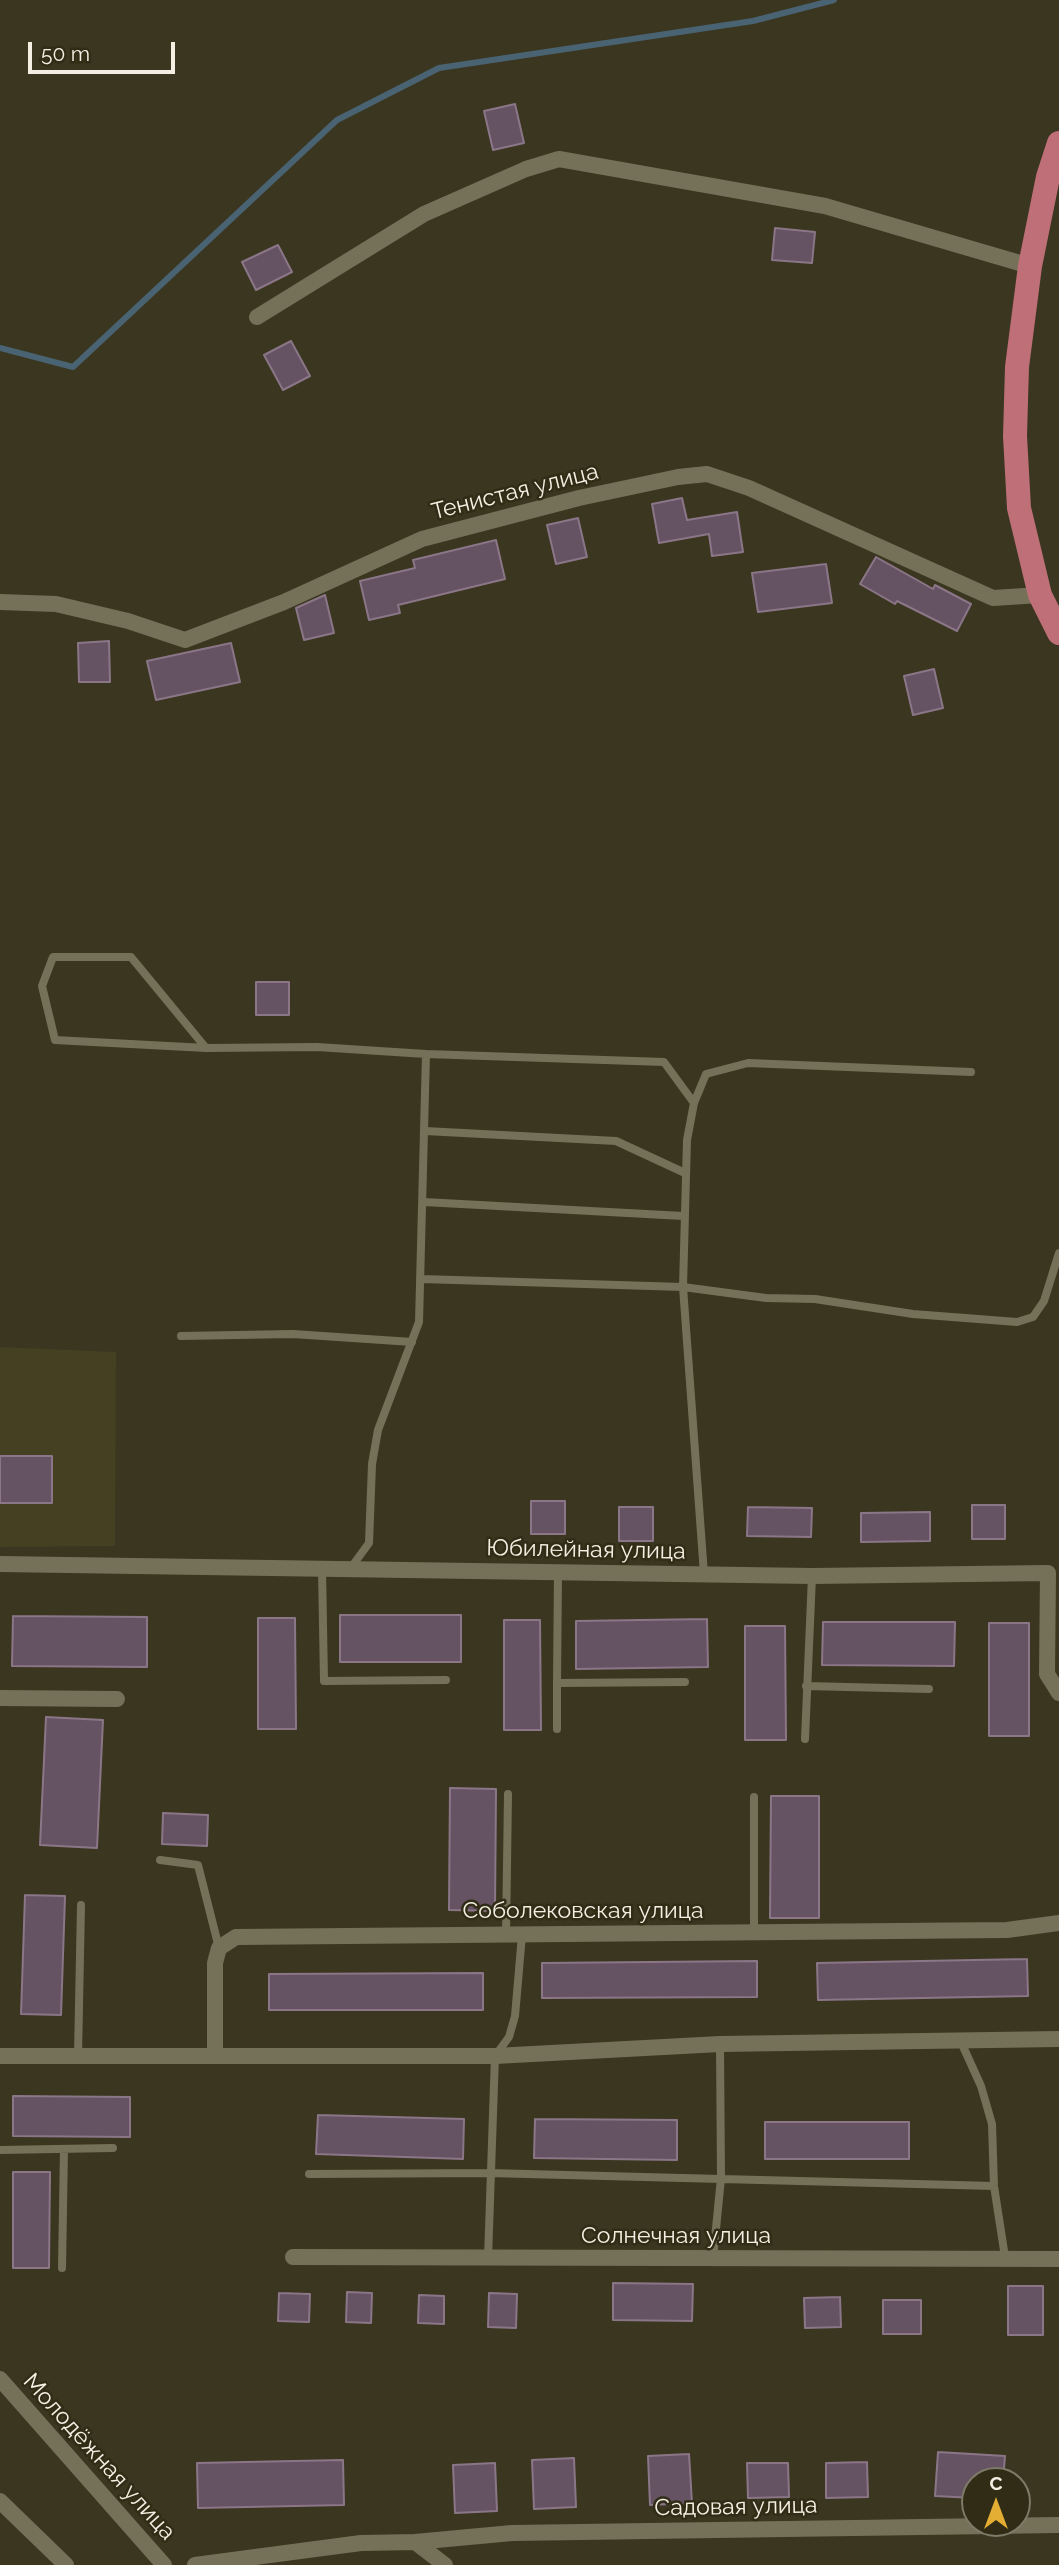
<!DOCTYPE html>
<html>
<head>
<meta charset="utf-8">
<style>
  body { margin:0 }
  #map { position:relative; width:1059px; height:2565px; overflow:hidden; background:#3a3620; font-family:Raleway,sans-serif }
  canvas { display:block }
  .north { position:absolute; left:961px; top:2467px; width:70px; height:70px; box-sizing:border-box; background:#302c16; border:2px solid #7e7a68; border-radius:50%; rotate:0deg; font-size:19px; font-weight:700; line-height:28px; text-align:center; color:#f3f0e3 }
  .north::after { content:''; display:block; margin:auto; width:24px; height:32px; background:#e4ae35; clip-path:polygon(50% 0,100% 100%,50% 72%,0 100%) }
  .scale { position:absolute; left:28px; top:42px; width:147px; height:32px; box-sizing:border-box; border:4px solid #f3f0e3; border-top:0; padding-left:9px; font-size:21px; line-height:24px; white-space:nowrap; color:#f3f0e3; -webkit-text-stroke:5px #302c16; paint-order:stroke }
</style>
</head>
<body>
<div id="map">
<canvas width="1059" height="2565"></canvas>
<div class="north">С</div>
<div class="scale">50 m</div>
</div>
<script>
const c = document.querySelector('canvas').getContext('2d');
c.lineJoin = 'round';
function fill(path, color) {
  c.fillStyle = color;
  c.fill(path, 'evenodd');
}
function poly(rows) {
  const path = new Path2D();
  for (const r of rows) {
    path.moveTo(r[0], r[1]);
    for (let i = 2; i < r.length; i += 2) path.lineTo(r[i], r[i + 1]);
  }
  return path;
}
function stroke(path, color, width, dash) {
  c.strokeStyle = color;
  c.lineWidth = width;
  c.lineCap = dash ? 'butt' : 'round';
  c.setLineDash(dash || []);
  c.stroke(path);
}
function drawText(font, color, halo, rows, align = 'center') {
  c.font = font + ' Raleway,sans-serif';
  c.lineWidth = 5;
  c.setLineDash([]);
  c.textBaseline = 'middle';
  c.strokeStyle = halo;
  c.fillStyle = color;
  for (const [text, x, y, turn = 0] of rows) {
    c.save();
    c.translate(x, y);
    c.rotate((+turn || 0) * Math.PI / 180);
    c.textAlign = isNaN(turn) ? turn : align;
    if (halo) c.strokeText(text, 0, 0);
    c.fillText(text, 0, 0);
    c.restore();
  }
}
const built = poly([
  [0,1347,116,1352,115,1546,0,1547]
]);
const stream = poly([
  [0,348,73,367,337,120,439,68,753,21,834,0]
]);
const building = poly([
  [515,104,524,143,493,150,484,111,515,104],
  [775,228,815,232,812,263,772,260,775,228],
  [278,245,292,272,256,290,242,262,278,245],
  [291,341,310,376,283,390,264,355,291,341],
  [682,498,687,520,737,512,743,552,712,556,709,534,659,543,652,504,682,498],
  [578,518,587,557,556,564,547,525,578,518],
  [496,540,505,579,398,605,400,613,369,620,360,581,415,568,413,560,496,540],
  [876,557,933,589,935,585,971,604,957,631,897,601,895,604,860,584,876,557],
  [826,564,832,603,758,612,752,573,826,564],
  [325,595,334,633,304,640,296,608,325,595],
  [109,641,110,682,79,682,78,643,109,641],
  [231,643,240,682,156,700,147,661,231,643],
  [934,669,943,708,913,715,904,676,934,669],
  [256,982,289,982,289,1015,256,1015,256,982],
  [0,1456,52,1456,52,1503,0,1503,0,1456],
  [531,1501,565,1501,565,1534,531,1534,531,1501],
  [972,1505,1005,1505,1005,1539,972,1539,972,1505],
  [619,1507,653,1507,653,1541,619,1541,619,1507],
  [748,1507,812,1508,811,1537,747,1536,748,1507],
  [930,1512,930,1541,861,1542,861,1513,930,1512],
  [340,1615,461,1615,461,1662,340,1662,340,1615],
  [13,1616,147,1617,147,1667,12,1666,13,1616],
  [258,1618,295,1618,296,1729,258,1729,258,1618],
  [707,1619,708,1667,576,1669,576,1621,707,1619],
  [504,1620,540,1620,541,1730,504,1730,504,1620],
  [823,1622,955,1622,954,1666,822,1665,823,1622],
  [989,1623,1029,1623,1029,1736,989,1736,989,1623],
  [745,1626,785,1626,786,1740,745,1740,745,1626],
  [46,1717,103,1720,97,1848,40,1845,46,1717],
  [450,1788,496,1789,495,1911,449,1910,450,1788],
  [771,1796,819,1796,819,1918,770,1918,771,1796],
  [163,1813,208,1815,207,1846,162,1844,163,1813],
  [25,1895,65,1896,61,2015,21,2014,25,1895],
  [1027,1959,1028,1996,818,2000,817,1963,1027,1959],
  [757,1961,757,1997,542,1998,542,1963,757,1961],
  [483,1973,483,2010,269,2010,269,1974,483,1973],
  [13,2096,130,2097,130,2137,13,2136,13,2096],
  [318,2115,464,2119,463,2159,316,2154,318,2115],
  [535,2119,677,2120,677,2160,534,2158,535,2119],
  [765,2122,909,2122,909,2159,765,2159,765,2122],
  [13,2172,50,2172,49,2268,13,2268,13,2172],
  [613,2283,693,2284,692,2321,613,2320,613,2283],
  [1008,2286,1043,2286,1043,2335,1008,2335,1008,2286],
  [347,2292,372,2293,371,2323,346,2322,347,2292],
  [279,2293,310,2294,309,2322,278,2321,279,2293],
  [489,2293,517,2294,516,2328,488,2327,489,2293],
  [419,2295,444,2296,444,2324,418,2323,419,2295],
  [840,2297,841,2327,805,2328,804,2298,840,2297],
  [883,2300,921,2300,921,2334,883,2334,883,2300],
  [938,2452,1005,2456,1003,2481,975,2481,975,2498,935,2496,938,2452],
  [689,2454,692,2503,650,2505,648,2456,689,2454],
  [574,2458,576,2507,534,2509,532,2460,574,2458],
  [343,2460,344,2505,198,2508,197,2463,343,2460],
  [867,2462,868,2497,826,2498,826,2463,867,2462],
  [495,2463,497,2511,455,2513,453,2465,495,2463],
  [747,2463,788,2463,789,2497,748,2498,747,2463]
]);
const service = poly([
  [206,1048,131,957,53,957,42,986,55,1040,206,1048,317,1047,426,1054,419,1322,378,1430,372,1464,369,1543,350,1569],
  [426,1054,664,1062,694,1103,687,1140,683,1287,704,1574],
  [694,1103,706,1074,748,1063,971,1072],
  [425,1131,616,1141,685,1173],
  [424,1202,683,1216],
  [422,1279,683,1287,766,1298,815,1299,913,1314,1017,1322,1033,1317,1044,1301,1059,1253],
  [181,1336,293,1334,412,1342],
  [322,1569,324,1681,446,1680],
  [558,1571,557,1683,685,1682],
  [557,1683,557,1729],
  [806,1686,929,1689],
  [805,1739,812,1576],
  [754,1797,754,1932],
  [160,1860,198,1865,219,1948],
  [506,1935,508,1794],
  [961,2042,981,2086,992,2124,994,2186,1005,2257],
  [78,2056,81,1905],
  [0,2150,113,2148],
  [309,2174,488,2173,994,2186],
  [488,2258,495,2056,509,2037,515,2016,522,1935],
  [713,2259,721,2178,720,2044],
  [62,2268,64,2149]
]);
const minor = poly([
  [257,317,424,214,526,169,559,159,825,206,1030,266],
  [0,602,56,604,128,621,185,640,284,602,422,539,579,498,678,477,707,474,749,488,993,598,1040,595],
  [0,1564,812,1576,1048,1573,1047,1674,1059,1693],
  [0,1698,117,1699],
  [0,2056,495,2056,720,2044,1059,2039],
  [215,2056,215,1963,219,1948,236,1937,1007,1930,1059,1923],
  [293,2257,1059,2259],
  [0,2379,164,2565],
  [0,2501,66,2565],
  [415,2542,445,2565],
  [195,2565,361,2543,415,2542,512,2533,1059,2525]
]);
const primary = poly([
  [1059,143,1048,177,1030,266,1017,367,1015,436,1019,508,1040,595,1059,633]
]);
const streetNames = [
  ["Тенистая улица",515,492,-14],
  ["Юбилейная улица",586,1550,1],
  ["Соболековская улица",583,1911],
  ["Солнечная улица",676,2236],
  ["Молодёжная улица",99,2457,48],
  ["Садовая улица",736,2507,-1]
];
fill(built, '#454022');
stroke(stream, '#4a6373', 6);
fill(building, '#655262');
stroke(building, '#8b7688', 2);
stroke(service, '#757159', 8);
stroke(minor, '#757159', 16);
stroke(primary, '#be6f77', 24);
drawText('23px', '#f3f0e3', '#302c16', streetNames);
</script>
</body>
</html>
